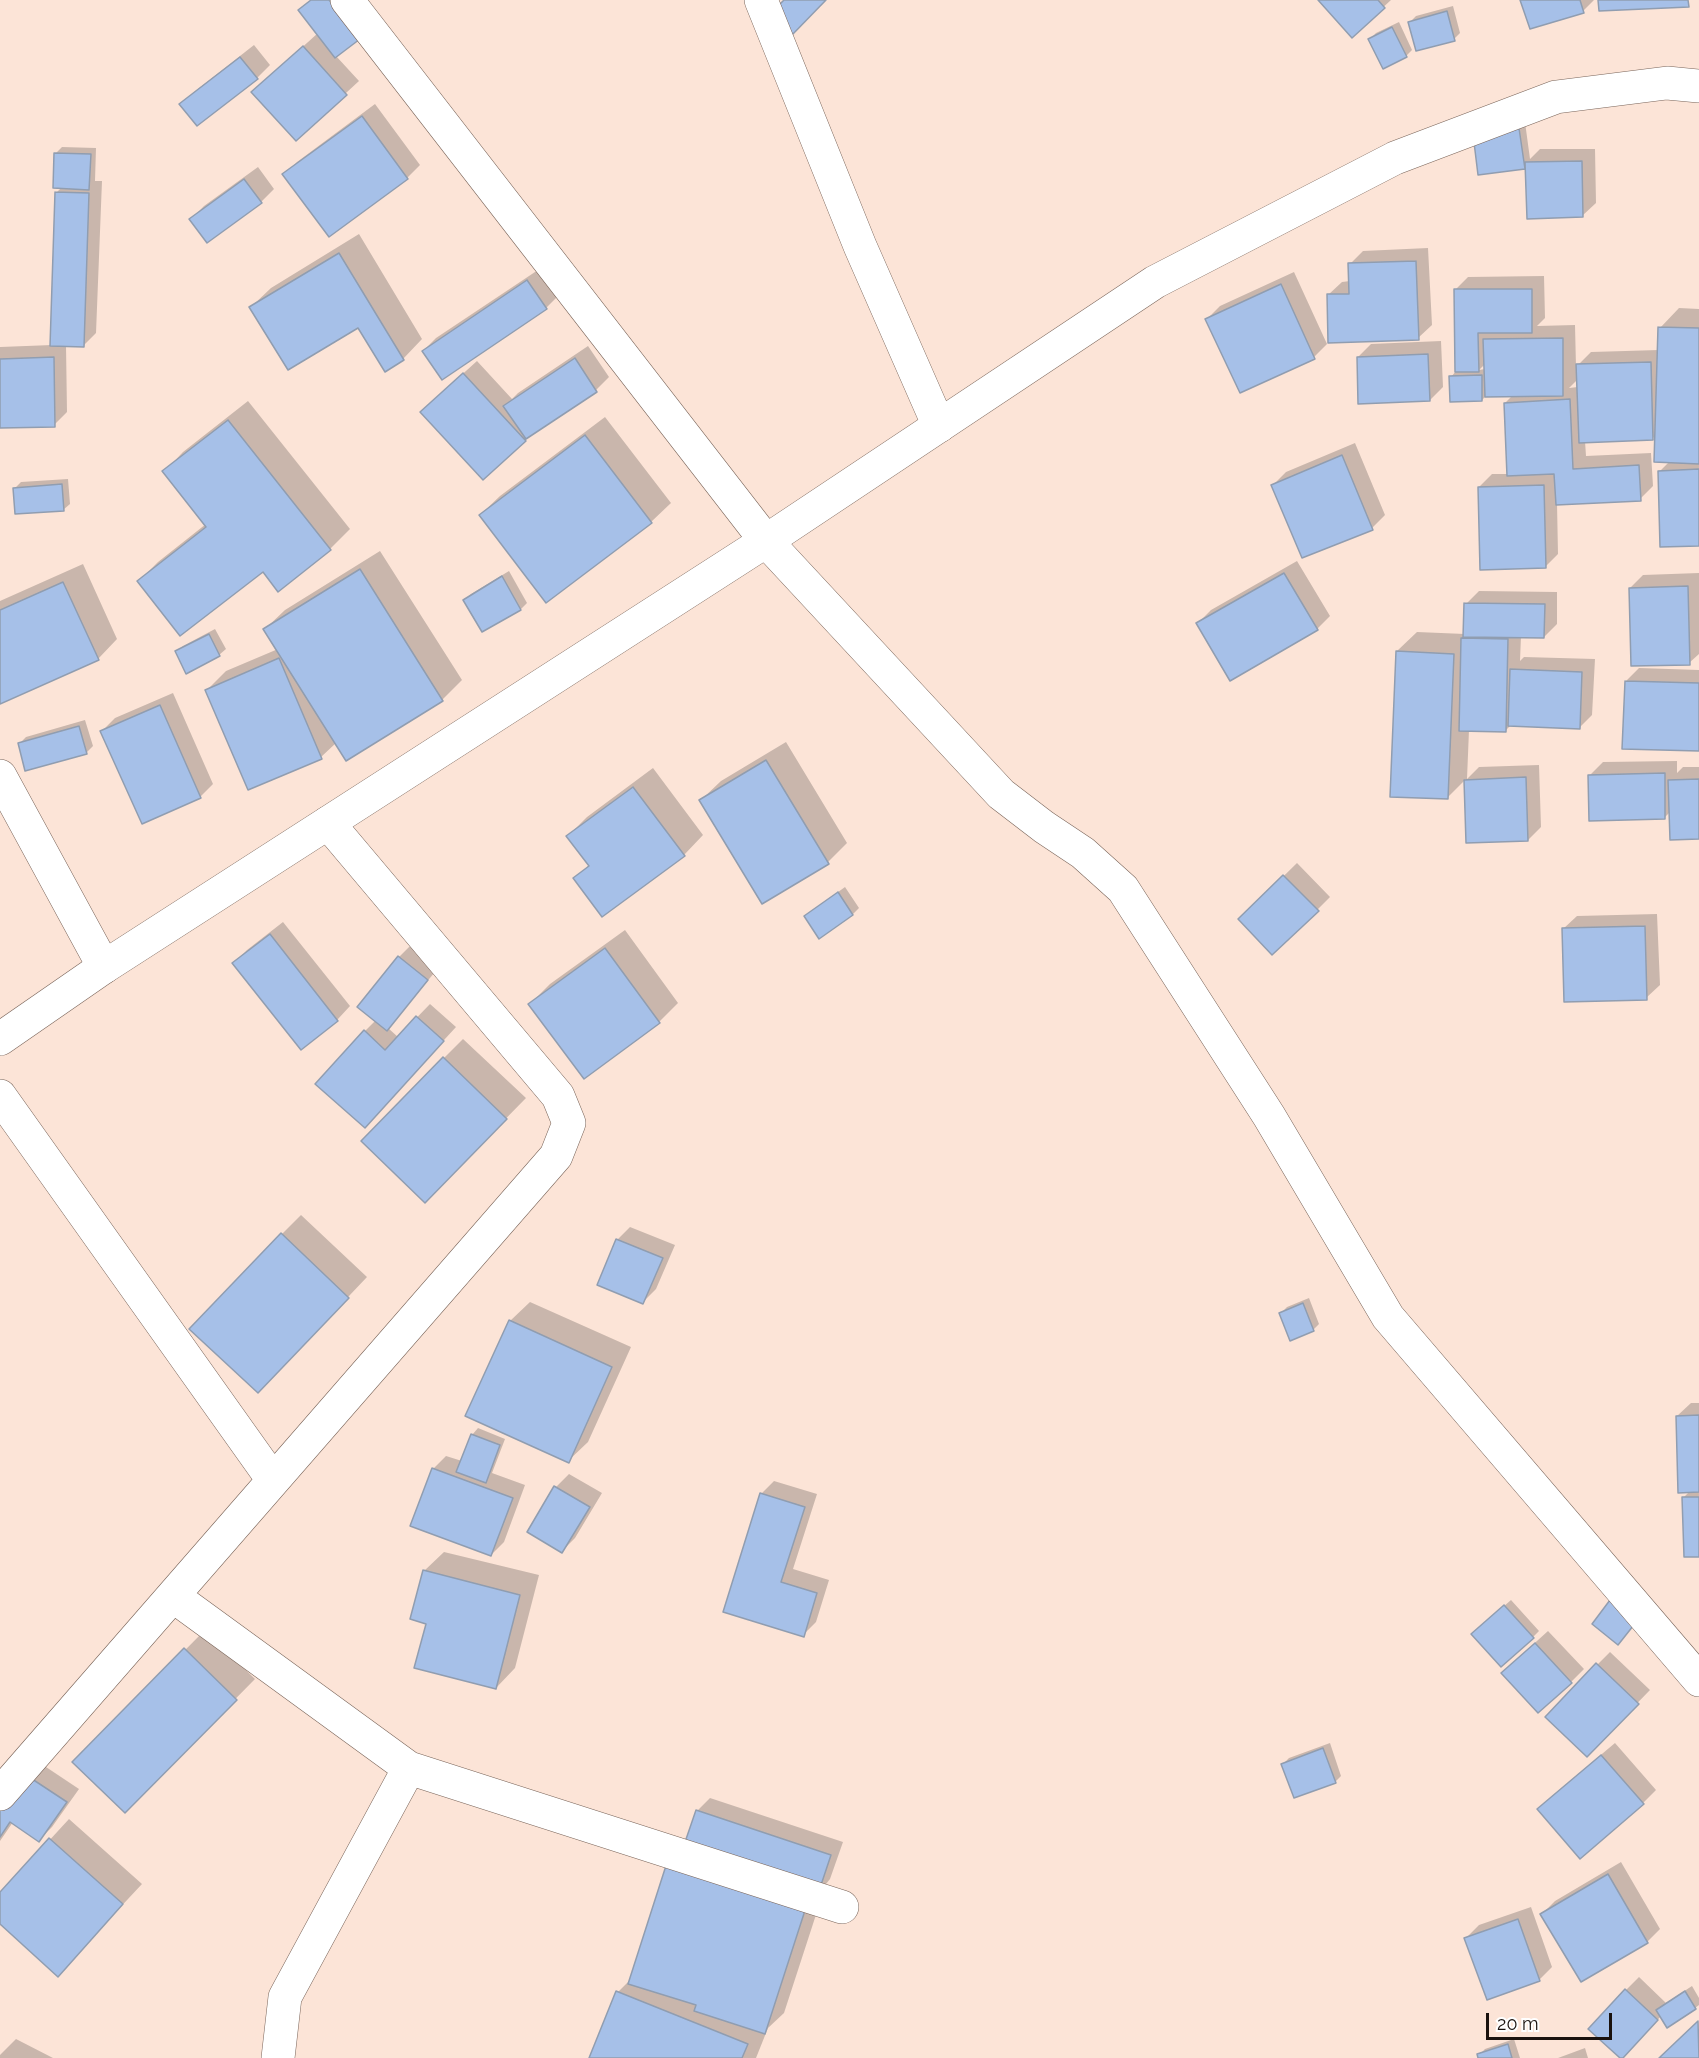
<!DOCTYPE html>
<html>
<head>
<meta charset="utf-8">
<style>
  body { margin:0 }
  #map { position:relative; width:1699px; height:2058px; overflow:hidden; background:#fce4d7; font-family:Raleway,sans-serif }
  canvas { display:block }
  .scale { position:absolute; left:1486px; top:2013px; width:126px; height:27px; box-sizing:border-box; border:3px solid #1a120e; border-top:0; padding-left:8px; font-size:18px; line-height:21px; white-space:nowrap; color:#1a120e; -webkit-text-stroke:4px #fff; paint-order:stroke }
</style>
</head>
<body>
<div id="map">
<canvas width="1699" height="2058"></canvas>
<div class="scale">20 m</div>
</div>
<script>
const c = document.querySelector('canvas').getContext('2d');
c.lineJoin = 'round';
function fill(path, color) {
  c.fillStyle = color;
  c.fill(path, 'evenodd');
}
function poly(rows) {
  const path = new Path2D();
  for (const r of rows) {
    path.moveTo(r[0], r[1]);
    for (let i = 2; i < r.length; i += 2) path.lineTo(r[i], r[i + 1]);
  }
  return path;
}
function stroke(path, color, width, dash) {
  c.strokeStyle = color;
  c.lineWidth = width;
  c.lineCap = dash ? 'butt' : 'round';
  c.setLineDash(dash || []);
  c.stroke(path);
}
const shadow = poly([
  [311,0,340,0,336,56,359,81,296,139,266,80,318,33,300,10],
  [1320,0,1391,0,1352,36],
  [1522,0,1594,0,1583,11],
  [1453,6,1460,33,1454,39,1410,22,1416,16],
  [1399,22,1412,50,1406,56,1370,39,1376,33],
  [254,45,270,65,257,78,182,105,194,92],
  [375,104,420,165,407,178,284,175,297,162],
  [1525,122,1530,159,1540,149,1595,149,1596,203,1582,216,1527,164,1524,167,1474,134],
  [62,147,96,148,95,181,102,181,96,333,83,346,66,345,67,412,54,425,0,427,0,347,52,345,56,193,62,187,56,153],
  [258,167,274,189,261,202,191,219,204,206],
  [359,234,422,339,403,359,359,326,251,307,271,288],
  [1428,248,1432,325,1418,338,1328,295,1342,282,1350,281,1350,264,1363,251],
  [541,268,559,295,546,308,423,351,436,338],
  [1294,272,1327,344,1314,357,1207,319,1220,306],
  [1544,276,1545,318,1537,326,1575,325,1576,367,1591,352,1659,350,1660,328,1679,308,1699,309,1699,545,1660,471,1670,461,1656,435,1653,438,1585,441,1586,456,1651,453,1653,486,1640,499,1557,503,1558,554,1545,567,1479,487,1492,474,1509,474,1505,403,1513,395,1486,396,1482,400,1451,377,1456,371,1455,290,1468,277],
  [1485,364,1485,369,1479,370],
  [1578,379,1578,387,1569,388],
  [1441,341,1443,387,1430,400,1358,357,1371,344],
  [588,346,609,377,596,390,529,435,483,478,435,399,477,361,512,399,518,393],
  [248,401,350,529,330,549,278,590,263,569,139,581,158,562,206,524,164,472,183,452],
  [605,417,671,503,651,522,480,515,500,496],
  [1355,443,1385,515,1372,528,1273,485,1286,472],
  [68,479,70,504,63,510,15,488,21,482],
  [380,551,462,680,442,700,347,759,336,743,321,757,249,788,207,690,226,671,278,649,265,629,285,610],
  [1297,561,1330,616,1317,629,1198,623,1211,610],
  [83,564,117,639,98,659,0,702,0,601],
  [509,571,527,603,521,609,483,630,465,600,471,594],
  [1699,573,1699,654,1689,663,1630,588,1643,575],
  [1479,591,1557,592,1557,624,1544,637,1521,636,1520,661,1524,657,1595,659,1592,715,1579,728,1511,725,1506,730,1469,730,1467,779,1479,767,1539,765,1541,827,1528,840,1468,842,1466,779,1447,798,1397,651,1417,632,1465,634,1466,604],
  [215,629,226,649,219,655,176,652,183,646],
  [1639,668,1699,670,1699,750,1626,681],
  [173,693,213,784,200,797,142,822,102,731,115,718],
  [85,720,93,746,87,752,26,769,19,744,26,737],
  [786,742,847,843,828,862,701,800,721,781],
  [1677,761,1677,773,1683,767,1699,767,1699,838,1670,812,1665,817,1590,775,1603,762],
  [653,768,703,835,684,855,575,878,589,865,568,836,587,817],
  [1297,863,1330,897,1317,910,1240,919],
  [845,887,859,908,853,914,805,916],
  [1657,914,1660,985,1646,998,1563,929,1577,916],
  [283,922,350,1006,338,1019,301,1048,234,963,247,950],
  [625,930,678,1003,659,1022,530,1004,550,984],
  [412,944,440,966,388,1028,398,1037,430,1004,456,1027,377,1113,365,1031,376,1020,399,957],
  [463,1039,526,1098,425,1201,444,1058],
  [301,1215,367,1277,277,1372,282,1234],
  [630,1227,675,1245,656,1289,643,1302,617,1240],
  [1309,1298,1319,1324,1313,1330,1281,1313,1287,1307],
  [530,1302,631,1347,588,1442,568,1461,510,1321],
  [1691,1403,1699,1403,1699,1555,1683,1498,1690,1491,1677,1416],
  [478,1428,505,1439,492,1473,525,1485,504,1542,491,1555,433,1469,446,1456,462,1461,472,1435],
  [569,1474,602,1493,575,1538,562,1551,556,1487],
  [774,1481,817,1494,793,1569,829,1580,816,1622,803,1635,725,1611,761,1494],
  [444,1552,539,1575,515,1668,496,1688,428,1622,424,1571],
  [1511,1600,1539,1631,1533,1637,1479,1628],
  [205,1630,255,1679,125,1811,74,1762],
  [1548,1631,1584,1669,1571,1682,1516,1660],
  [1610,1652,1650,1690,1587,1755,1597,1665],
  [1330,1743,1341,1776,1335,1782,1283,1764,1289,1758],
  [1615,1743,1656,1790,1643,1803,1552,1796],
  [34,1759,79,1789,52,1827,39,1840,13,1822,0,1841,0,1803],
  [710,1798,843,1842,830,1879,826,1884,784,2013,768,2028,756,2058,591,2058,618,1992,632,1978,673,1851,689,1835,697,1811],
  [69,1819,142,1884,58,1974,0,1922,0,1894],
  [1621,1862,1660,1929,1647,1942,1542,1914,1555,1901],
  [1531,1907,1552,1967,1539,1980,1466,1938,1479,1925],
  [1639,1977,1666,2003,1692,1986,1699,1998,1699,2005,1695,2008,1661,2016,1635,2045,1626,1990],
  [16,2039,53,2058,0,2058,0,2055],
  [1514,2039,1520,2058,1480,2058,1479,2055,1485,2049],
  [1585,2048,1588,2058,1558,2058]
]);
const building = poly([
  [311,0,329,0,360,39,335,58,298,10,311,0],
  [784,0,826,0,792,35,770,14,784,0],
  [1318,0,1378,0,1385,8,1352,38,1318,0],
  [1520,0,1580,0,1584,13,1530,29,1520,0],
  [1598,0,1688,0,1689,7,1599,11,1598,0],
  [1447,11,1455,41,1416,51,1408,22,1447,11],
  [1392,27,1407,57,1383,69,1368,39,1392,27],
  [303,46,347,95,296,141,251,92,303,46],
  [240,57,258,79,197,126,179,104,240,57],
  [362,116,408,179,329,237,282,174,362,116],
  [1519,128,1525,169,1478,175,1473,134,1519,128],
  [54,153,91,154,89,190,53,188,54,153],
  [1582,161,1583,217,1527,219,1525,162,1582,161],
  [244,179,262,203,207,243,189,219,244,179],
  [55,192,89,193,84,347,50,346,55,192],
  [339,253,404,360,385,372,358,328,288,370,249,307,339,253],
  [1416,261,1419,340,1328,343,1327,294,1349,294,1348,263,1416,261],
  [527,280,547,309,442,380,422,351,527,280],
  [1281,284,1315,359,1240,393,1205,319,1281,284],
  [1454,289,1532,289,1532,333,1478,333,1479,372,1455,372,1454,289],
  [1658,327,1699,328,1699,464,1654,462,1658,327],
  [1563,338,1563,396,1485,397,1483,339,1563,338],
  [1428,354,1430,401,1358,404,1357,357,1428,354],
  [54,357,55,427,0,428,0,359,54,357],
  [575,358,597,392,526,439,503,406,575,358],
  [1651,362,1653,440,1579,443,1576,364,1651,362],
  [463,373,526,441,483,480,420,412,463,373],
  [1482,375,1482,401,1450,402,1449,376,1482,375],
  [1570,399,1573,469,1639,465,1641,501,1556,505,1554,474,1507,476,1504,403,1570,399],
  [228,420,331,550,278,592,263,572,180,636,137,581,206,527,162,471,228,420],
  [585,435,652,523,546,603,479,515,585,435],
  [1342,455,1373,530,1302,558,1271,485,1342,455],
  [1699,469,1699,546,1660,547,1658,471,1699,469],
  [62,484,64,511,15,514,13,488,62,484],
  [1544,485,1546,568,1480,570,1478,487,1544,485],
  [360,569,443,701,346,761,263,629,360,569],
  [1284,573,1318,630,1230,681,1196,623,1284,573],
  [502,576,521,610,482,632,463,600,502,576],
  [63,582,99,660,0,704,0,610,63,582],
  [1688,586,1690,665,1631,666,1629,588,1688,586],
  [1464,603,1545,604,1544,638,1463,637,1464,603],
  [209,634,220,656,186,674,175,651,209,634],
  [1461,638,1508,639,1506,732,1459,731,1461,638],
  [1396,651,1454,654,1448,799,1390,797,1396,651],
  [279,658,322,759,248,790,205,690,279,658],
  [1510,669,1582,672,1580,729,1508,726,1510,669],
  [1625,681,1699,683,1699,751,1622,749,1625,681],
  [160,705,201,798,142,824,100,731,160,705],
  [79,726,87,754,25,771,18,743,79,726],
  [766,760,829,864,762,904,699,800,766,760],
  [1665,773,1665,819,1589,821,1588,775,1665,773],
  [1526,777,1528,841,1466,843,1464,780,1526,777],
  [1699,779,1699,839,1670,840,1668,780,1699,779],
  [633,787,685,856,602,917,573,878,589,866,566,836,633,787],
  [1283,875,1319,911,1272,955,1238,919,1283,875],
  [838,892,853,915,819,939,804,916,838,892],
  [1645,926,1647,1000,1564,1002,1562,928,1645,926],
  [270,934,338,1021,301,1050,232,963,270,934],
  [605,948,660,1023,584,1079,528,1004,605,948],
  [398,956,428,980,387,1031,357,1007,398,956],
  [416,1016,444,1041,365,1128,315,1084,364,1030,385,1050,416,1016],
  [443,1057,507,1119,425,1203,361,1141,443,1057],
  [281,1233,349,1298,258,1393,189,1329,281,1233],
  [616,1239,663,1258,643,1304,597,1285,616,1239],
  [1303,1303,1314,1331,1290,1341,1279,1313,1303,1303],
  [509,1320,612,1367,569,1463,465,1416,509,1320],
  [1699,1415,1699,1492,1678,1493,1676,1416,1699,1415],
  [471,1434,500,1445,486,1483,456,1472,471,1434],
  [432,1468,513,1498,491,1556,410,1526,432,1468],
  [554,1486,590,1507,562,1553,527,1532,554,1486],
  [760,1493,805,1507,781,1582,817,1593,804,1637,723,1612,760,1493],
  [1682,1497,1699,1497,1699,1557,1684,1557,1682,1497],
  [423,1570,520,1595,496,1689,414,1668,426,1624,410,1619,423,1570],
  [1610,1600,1637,1621,1618,1645,1592,1624,1610,1600],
  [1504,1605,1534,1638,1501,1667,1471,1634,1504,1605],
  [1535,1643,1572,1683,1538,1713,1501,1673,1535,1643],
  [184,1648,237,1700,125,1813,72,1762,184,1648],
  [1596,1663,1639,1704,1587,1757,1545,1717,1596,1663],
  [1323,1748,1336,1783,1294,1798,1281,1764,1323,1748],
  [1601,1755,1644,1804,1580,1859,1537,1809,1601,1755],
  [20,1771,67,1802,39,1842,10,1822,0,1837,0,1800,20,1771],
  [696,1810,831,1855,818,1894,683,1848,696,1810],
  [49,1838,123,1904,58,1977,0,1924,0,1892,49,1838],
  [671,1850,810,1895,765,2034,694,2011,696,2005,628,1984,671,1850],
  [1608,1874,1648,1943,1581,1982,1540,1914,1608,1874],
  [1518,1919,1540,1981,1487,2000,1464,1938,1518,1919],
  [1625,1989,1658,2020,1623,2058,1620,2058,1588,2029,1625,1989],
  [616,1991,748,2044,742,2058,589,2058,616,1991],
  [1685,1991,1696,2009,1667,2028,1656,2010,1685,1991],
  [1698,2021,1699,2058,1659,2058,1698,2021],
  [1508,2044,1512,2058,1478,2058,1477,2054,1508,2044]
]);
const street = poly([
  [347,0,766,541,1001,794,1044,827,1083,853,1123,889,1269,1116,1388,1317,1699,1680],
  [761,0,860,246,939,426],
  [0,776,104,967],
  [0,1096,273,1480],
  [173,1596,409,1768,842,1907],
  [0,1794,556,1156,569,1123,558,1096,328,823],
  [278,2058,285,1997,409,1768]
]);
const secondary = poly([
  [0,1039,104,967,766,541,1155,282,1395,158,1556,97,1667,83,1699,86]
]);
fill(shadow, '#0003');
fill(building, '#a6c0e8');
stroke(building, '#909db0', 1.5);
stroke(street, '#796459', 34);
stroke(secondary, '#796459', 34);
stroke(street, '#fff', 33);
stroke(secondary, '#fff', 33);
</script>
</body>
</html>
